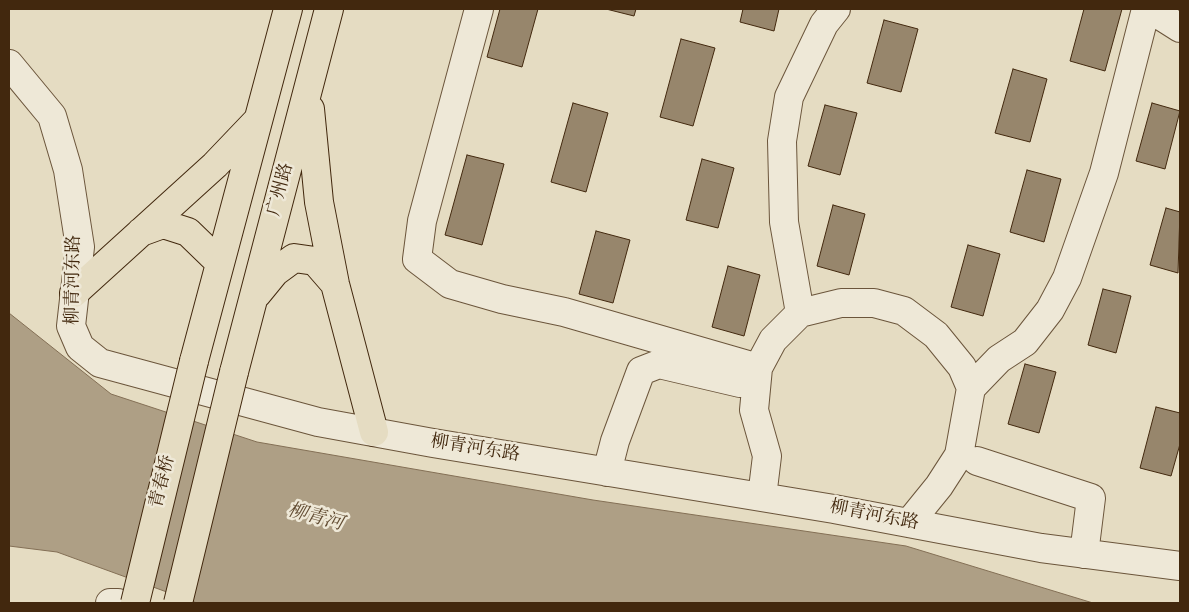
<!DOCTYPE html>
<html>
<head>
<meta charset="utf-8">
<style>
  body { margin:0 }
  #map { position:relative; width:1189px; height:612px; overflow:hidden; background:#e5dcc2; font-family:"Sorts Mill Goudy",serif }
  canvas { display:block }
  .frame { position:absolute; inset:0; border:10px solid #42280e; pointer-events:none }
</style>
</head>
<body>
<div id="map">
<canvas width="1189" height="612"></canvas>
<div class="frame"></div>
</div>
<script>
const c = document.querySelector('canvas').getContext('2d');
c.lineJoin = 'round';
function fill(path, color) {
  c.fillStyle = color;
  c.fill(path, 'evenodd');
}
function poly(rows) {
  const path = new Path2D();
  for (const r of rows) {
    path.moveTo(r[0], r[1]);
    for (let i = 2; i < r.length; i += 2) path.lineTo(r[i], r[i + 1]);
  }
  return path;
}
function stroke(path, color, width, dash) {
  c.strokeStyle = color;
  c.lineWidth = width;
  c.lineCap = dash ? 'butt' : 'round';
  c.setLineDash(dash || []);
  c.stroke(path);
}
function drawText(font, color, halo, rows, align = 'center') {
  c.font = font + ' "Sorts Mill Goudy","Noto Serif SC",serif';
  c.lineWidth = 5;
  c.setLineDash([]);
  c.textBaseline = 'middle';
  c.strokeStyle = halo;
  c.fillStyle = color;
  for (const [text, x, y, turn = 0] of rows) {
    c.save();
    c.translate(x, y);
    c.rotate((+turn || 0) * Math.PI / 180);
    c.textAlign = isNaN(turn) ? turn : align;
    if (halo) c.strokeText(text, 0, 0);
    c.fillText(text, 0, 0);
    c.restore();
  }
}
const water = poly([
  [9,313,111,394,257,442,593,500,906,546,1093,603,197,603,57,552,9,546,9,313]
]);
const building = poly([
  [500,9,538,9,522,67,487,57,500,9],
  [606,9,636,9,634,16,606,9],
  [743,9,779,9,774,31,740,22,743,9],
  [1084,9,1122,9,1105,71,1070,61,1084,9],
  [884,20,918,29,901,92,867,83,884,20],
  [681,39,715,48,693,126,660,117,681,39],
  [1013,69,1047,79,1030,142,995,133,1013,69],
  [573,103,608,113,586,192,551,182,573,103],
  [1152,103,1180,111,1165,169,1136,161,1152,103],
  [825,105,857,113,840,175,808,166,825,105],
  [467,155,504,164,482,245,445,235,467,155],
  [702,159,734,168,718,228,686,220,702,159],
  [1027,170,1061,179,1044,242,1010,232,1027,170],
  [833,205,865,214,849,275,817,266,833,205],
  [1166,208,1180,212,1178,273,1150,265,1166,208],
  [596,231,630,240,613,303,579,294,596,231],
  [968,245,1000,254,983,316,951,307,968,245],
  [728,266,760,275,744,336,712,327,728,266],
  [1103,289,1131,296,1116,353,1088,345,1103,289],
  [1025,364,1056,372,1039,433,1008,424,1025,364],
  [1156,407,1180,413,1180,444,1171,476,1140,468,1156,407]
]);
const minor = poly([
  [479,9,422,221,417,259,450,284,502,299,564,312,758,368,754,410,767,456,762,497],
  [1150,9,1180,28],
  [9,64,52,116,68,170,80,247,71,326,80,347,100,363,318,422,433,443,834,509,1041,548,1180,566],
  [800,313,784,222,782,141,789,97,824,24,836,9],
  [758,368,773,340,800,313,841,303,874,303,904,311,936,335,962,367,971,388,959,455,939,486,909,523],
  [971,388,999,359,1025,342,1050,310,1067,278,1104,173,1146,9],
  [977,461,1091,498,1084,554],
  [607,472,615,441,641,371,659,364,740,383],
  [110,603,118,603]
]);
const major = poly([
  [310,109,319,202,335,284,374,432],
  [141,232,163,224,188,232,220,263],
  [74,293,215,165,257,121],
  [257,294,275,272,294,258,315,261,335,284],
  [194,361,288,9],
  [234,372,329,9]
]);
const majorBridge = poly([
  [135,603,194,361],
  [178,603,234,372]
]);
const streetNames = [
  ["广州路",282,190,-75],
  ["柳青河东路",75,280,-89],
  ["柳青河东路",475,450,9],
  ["青春桥",164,482,-76],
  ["柳青河东路",874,517,11]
];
const waterNames = [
  ["柳青河",315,519,15]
];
fill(water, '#ae9f85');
stroke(water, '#836f55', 1);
fill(building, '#97866c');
stroke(building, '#42280e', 1);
stroke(minor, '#6b553b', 30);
stroke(major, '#42280e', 30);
stroke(minor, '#eee8d7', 28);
stroke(major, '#e5dcc2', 28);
stroke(majorBridge, '#42280e', 30, []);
stroke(majorBridge, '#e5dcc2', 28);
drawText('18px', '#42280e', '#eee8d7', streetNames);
drawText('italic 19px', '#624c32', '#eee8d7', waterNames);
</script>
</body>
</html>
